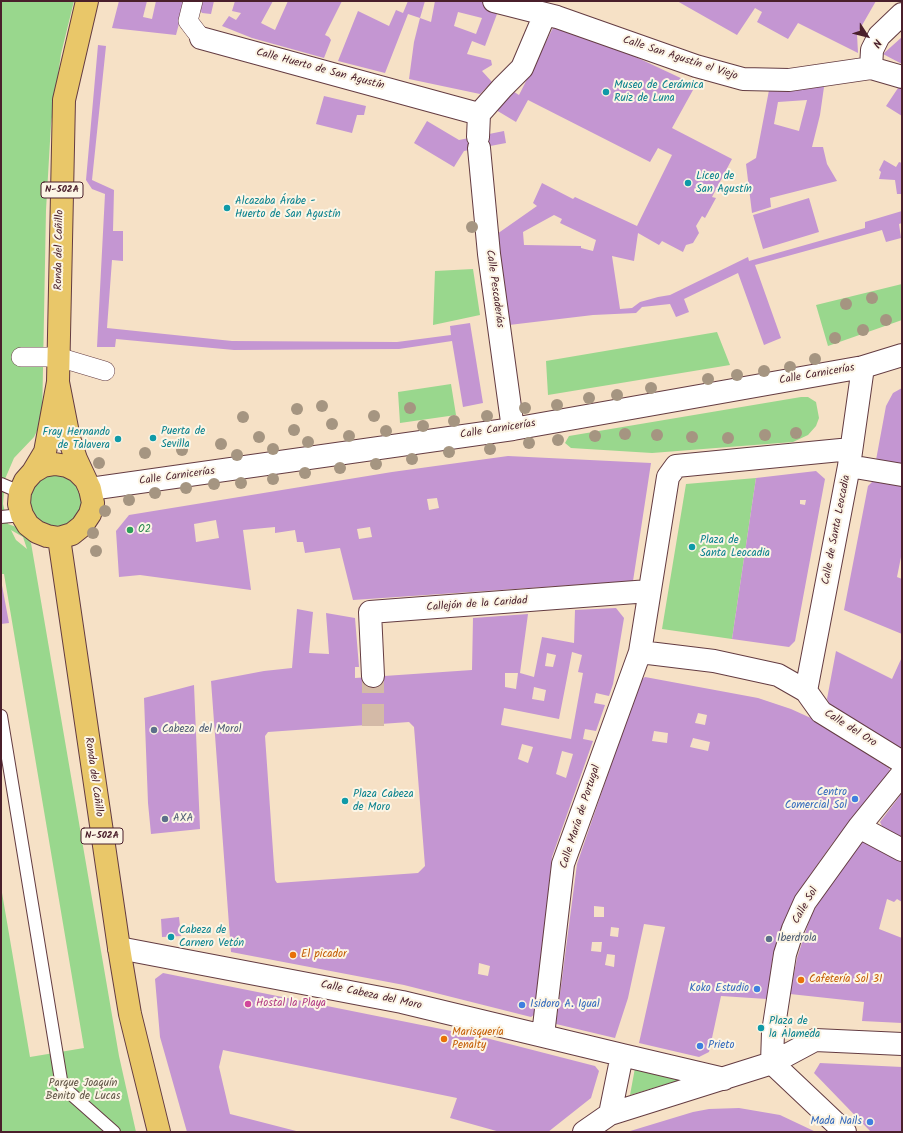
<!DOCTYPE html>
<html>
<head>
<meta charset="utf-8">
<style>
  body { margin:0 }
  #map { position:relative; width:903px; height:1133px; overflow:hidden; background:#f6e1c6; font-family:Kalam,sans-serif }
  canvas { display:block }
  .frame { position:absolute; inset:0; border:2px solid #4a1f2b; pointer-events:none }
  .north { position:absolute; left:847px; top:16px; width:40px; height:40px; -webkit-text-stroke:3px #fcf5e5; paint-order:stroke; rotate:126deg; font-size:11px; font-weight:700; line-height:16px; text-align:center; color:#4a1f2b }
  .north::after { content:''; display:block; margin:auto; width:14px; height:18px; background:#4a1f2b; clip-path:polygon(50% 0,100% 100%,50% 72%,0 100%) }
</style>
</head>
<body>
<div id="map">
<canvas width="903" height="1133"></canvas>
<div class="frame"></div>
<div class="north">N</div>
</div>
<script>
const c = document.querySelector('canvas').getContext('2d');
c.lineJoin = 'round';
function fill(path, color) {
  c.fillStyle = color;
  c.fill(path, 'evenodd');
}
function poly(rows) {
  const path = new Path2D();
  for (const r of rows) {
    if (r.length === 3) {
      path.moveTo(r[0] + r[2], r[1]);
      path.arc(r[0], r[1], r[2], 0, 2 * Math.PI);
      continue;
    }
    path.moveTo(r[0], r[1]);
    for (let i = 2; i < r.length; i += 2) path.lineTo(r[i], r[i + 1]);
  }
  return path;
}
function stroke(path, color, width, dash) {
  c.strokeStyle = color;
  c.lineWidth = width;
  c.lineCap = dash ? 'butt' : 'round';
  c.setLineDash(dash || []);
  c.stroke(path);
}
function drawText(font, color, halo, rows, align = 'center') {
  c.font = font + ' Kalam,sans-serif';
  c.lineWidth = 4;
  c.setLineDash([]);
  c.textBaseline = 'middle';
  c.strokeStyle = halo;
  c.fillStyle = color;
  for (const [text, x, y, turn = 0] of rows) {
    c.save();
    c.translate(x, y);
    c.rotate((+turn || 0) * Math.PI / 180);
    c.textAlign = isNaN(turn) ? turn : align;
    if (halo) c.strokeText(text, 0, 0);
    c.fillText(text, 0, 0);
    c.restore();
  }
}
const green = poly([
  [1,1,74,1,61,54,51,124,46,210,42,421,34,437,14,458,5,479,3,504,8,524,19,528,31,543,119,1056,136,1132,1,1132,1,887,30,1057,84,1048,4,574,1,574],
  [11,530,23,537,27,549,16,540],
  [473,269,480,315,433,325,435,271],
  [902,284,902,320,828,346,816,305],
  [717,332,730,365,548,395,546,361],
  [451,384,456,415,400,423,398,392],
  [801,397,808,397,816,402,819,418,816,426,808,435,793,442,652,453,571,448,565,443,569,436],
  [56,501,27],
  [756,478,732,639,662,629,686,484],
  [635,1068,680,1080,630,1095]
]);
const building = poly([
  [119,1,147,1,143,17,152,19,156,1,185,1,176,35,112,28],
  [201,1,214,1,211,14,202,13,199,8],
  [235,1,273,1,261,23,275,30,288,1,342,1,325,35,329,37,331,40,324,58,252,38,222,26,229,16,236,20,241,13,232,11],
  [408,1,425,1,420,18,408,14,385,73,338,61,358,11,389,26,396,10,403,13],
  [435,1,483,1,500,6,485,46,472,41,467,54,491,60,492,65,482,71,492,82,480,94,409,79,414,42,420,18,431,22],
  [458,12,482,18,476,34,454,26],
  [677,1,876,1,857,34,858,53,798,23,788,39,757,22,762,12,755,8,737,35],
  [557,20,687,81,693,90,672,128,732,159,712,197,716,198,705,218,702,216,696,226,699,233,693,243,686,245,683,252,662,241,659,245,638,233,634,261,612,256,620,309,632,308,640,302,658,297,670,295,748,257,749,261,865,228,865,222,902,211,902,223,899,224,901,238,886,242,882,230,755,265,781,338,764,345,738,273,684,299,689,312,676,317,670,304,642,307,636,313,593,315,509,325,497,234,537,206,533,203,542,183,573,199,575,197,637,226,672,155,658,148,650,162,528,100,516,122,496,110,511,90,519,95],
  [554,215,562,219,560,223,596,240,593,251,581,248,581,246,524,245,523,232],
  [902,37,902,64,883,54],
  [98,45,106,46,92,180,114,190,113,231,123,231,123,261,112,260,107,328,232,341,397,342,451,335,450,326,470,323,483,403,463,407,452,341,399,349,234,350,116,339,115,347,97,347,105,194,92,189,86,180],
  [825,80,820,115,812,147,823,147,827,164,837,181,770,198,771,207,752,213,746,164,756,158,770,85],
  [807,100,799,131,774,124,778,102],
  [900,85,902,86,902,116,886,106],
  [324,96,366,106,364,115,357,115,352,133,316,124],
  [427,121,459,140,504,131,506,143,464,151,454,167,414,143],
  [884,160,896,167,899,162,902,163,902,194,897,194,895,180,879,179,881,172,879,170],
  [809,198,819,232,763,249,753,215],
  [902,388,902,465,876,460,886,406,893,393],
  [508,456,651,463,633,581,353,600,340,548,305,553,303,542,297,542,295,530,275,533,275,527,243,530,251,590,140,575,119,577,116,531,129,515,392,472],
  [437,498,439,508,429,510,427,499],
  [216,520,219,538,196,542,194,524],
  [370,527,372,537,359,539,357,529],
  [816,471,825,479,795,641,789,647,732,639,756,478],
  [800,500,806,500,805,505,800,504],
  [874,480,902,485,902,552,897,577,902,579,902,634,844,610,868,486],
  [1,580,9,623,1,624],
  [616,608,624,618,613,684,609,696,596,693,594,703,605,705,596,731,585,729,583,739,593,741,552,857,535,1014,531,1017,404,985,231,952,211,681,264,671,292,668,297,609,313,612,309,653,329,654,326,613,355,618,359,667,355,667,355,678,472,670,473,618,528,614,520,673,534,677,542,637,574,643,575,610],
  [572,652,582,655,578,672,583,673,571,739,501,725,504,708,559,719],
  [547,653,556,655,553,667,545,666],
  [505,673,518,673,516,689,505,687],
  [534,687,546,690,544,701,532,699],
  [409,722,414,727,425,866,418,873,277,883,275,880,265,736,268,732],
  [522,744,533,747,528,763,518,759],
  [562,751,573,754,566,778,556,774],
  [479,963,490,966,488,976,478,974],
  [836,651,892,679,902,657,902,749,831,707,827,699],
  [645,677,758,698,791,709,813,719,889,768,890,771,832,844,796,895,781,930,773,955,767,999,721,996,709,1052,699,1057,639,1043,665,927,644,924,628,998,615,1038,556,1024,577,864,640,681],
  [698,713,707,715,705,725,695,723],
  [654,731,668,733,667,743,652,741],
  [693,738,710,742,708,751,690,747],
  [594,906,604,907,604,917,594,917],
  [611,927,619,928,618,937,610,936],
  [592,942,602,942,601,952,591,951],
  [607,954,615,955,614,967,605,965],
  [194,685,200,829,151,834,148,803,144,698],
  [902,793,902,837,883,828,880,822],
  [866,839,902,859,902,902,897,899,894,902,887,899,879,929,902,938,902,1023,862,1021,864,1002,790,994,797,958,811,915,857,842],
  [179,917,181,936,162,937,161,919],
  [163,973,486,1038,595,1066,599,1071,591,1098,548,1132,500,1132,450,1118,457,1098,223,1050,219,1067,230,1114,300,1132,187,1132,160,1037,155,979],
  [820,1063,902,1067,902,1132,871,1132,814,1073],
  [739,1108,780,1115,816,1132,627,1132,693,1112,709,1109]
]);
const minorTunnel = poly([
  [373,726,373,676]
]);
const service = poly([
  [1,484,20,492],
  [1,517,22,515],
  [1,716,62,1086,114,1132]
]);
const pedestrian = poly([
  [193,1,188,21,201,38],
  [21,357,58,357,105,371]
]);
const minor = poly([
  [494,1,557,17,696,66,743,79,789,80,871,68,902,77],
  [201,38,479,114],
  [871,68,872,50,879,36,902,14],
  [478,137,479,114,502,88,522,68,545,14],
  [479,148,489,254,513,429],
  [851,449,676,466,668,477,640,652,714,661,778,675,806,691,821,712,902,762],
  [849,466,902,475],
  [90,489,513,429,863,367,902,355],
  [373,676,370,612,649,591],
  [806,691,849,466,863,367],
  [859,827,902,850],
  [119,948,402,1002,622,1055],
  [543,1035,563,864,640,652],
  [772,1063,773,1032,785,954,793,929,805,902,859,827,902,774],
  [610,1114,622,1055,724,1079],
  [584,1132,610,1114,772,1063,815,1040,902,1044]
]);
const tertiary = poly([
  [772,1063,845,1132]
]);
const primary = poly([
  [58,382,69,438,76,459,90,489,93,503,90,514,82,526,72,534,59,538,47,536,37,532,28,525,22,515,19,504,20,492,25,481,33,472,45,452,58,382,64,100,87,1],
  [33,472,43,466,55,464,67,466,77,471,85,479],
  [59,538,119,948,130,1014,159,1132]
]);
const trees = [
  [472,227],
  [872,298],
  [846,304],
  [886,320],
  [863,330],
  [835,338],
  [815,359],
  [790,367],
  [764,371],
  [737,375],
  [708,379],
  [651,388],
  [617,395],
  [589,398],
  [557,405],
  [322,406],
  [410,408],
  [525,408],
  [297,409],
  [374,416],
  [487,416],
  [243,417],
  [454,421],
  [332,424],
  [423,426],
  [294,430],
  [386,431],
  [796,433],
  [625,434],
  [657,435],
  [765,435],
  [349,436],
  [595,436],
  [259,437],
  [692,437],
  [728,438],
  [558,440],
  [308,442],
  [529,443],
  [221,444],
  [273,449],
  [490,449],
  [182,450],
  [449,452],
  [145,453],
  [237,455],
  [412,459],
  [99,463],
  [376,464],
  [340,468],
  [305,473],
  [273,479],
  [241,483],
  [214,484],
  [186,488],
  [155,493],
  [129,500],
  [105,511],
  [93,533],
  [96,551]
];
const markers = [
  [606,92,4,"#0f9aa8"],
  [688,183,4,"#0f9aa8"],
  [227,208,4,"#0f9aa8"],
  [153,438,4,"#0f9aa8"],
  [118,439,4,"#0f9aa8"],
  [130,530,4,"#2e9e5b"],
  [692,547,4,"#0f9aa8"],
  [154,730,4,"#5c6f8a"],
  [855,799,4,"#3f7fe0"],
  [345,801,4,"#0f9aa8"],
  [165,819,4,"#5c6f8a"],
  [171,937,4,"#0f9aa8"],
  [769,939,4,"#5c6f8a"],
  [293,955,4,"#e8710a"],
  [801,980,4,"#e8710a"],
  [757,989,4,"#3f7fe0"],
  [248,1004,4,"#d1479c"],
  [522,1005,4,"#3f7fe0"],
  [761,1028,4,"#0f9aa8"],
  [444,1039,4,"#e8710a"],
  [700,1046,4,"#3f7fe0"],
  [870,1122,4,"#3f7fe0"]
];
const shields = [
  [62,190,42],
  [102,836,42]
];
const shieldNames = [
  ["N-502A",62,190],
  ["N-502A",102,836]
];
const streetNames = [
  ["Calle San Agustín el Viejo",680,59,18],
  ["Calle Huerto de San Agustín",320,70,15],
  ["Ronda del Cañillo",60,250,-89],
  ["Calle Pescaderías",494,289,82],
  ["Calle Carnicerías",817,375,-10],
  ["Calle Carnicerías",498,430,-9],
  ["Calle Carnicerías",177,477,-8],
  ["Calle de Santa Leocadia",837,530,-79],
  ["Callejón de la Caridad",477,605,-4],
  ["Calle del Oro",850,729,32],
  ["Ronda del Cañillo",93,777,82],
  ["Calle María de Portugal",581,817,-72],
  ["Calle Sol",806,906,-60],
  ["Calle Cabeza del Moro",371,996,12]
];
const cultureNames = [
  ["Museo de Cerámica",614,86],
  ["Ruiz de Luna",614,99],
  ["Liceo de",696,177],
  ["San Agustín",696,190],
  ["Alcazaba Árabe -",235,202],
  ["Huerto de San Agustín",235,215],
  ["Puerta de",161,432],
  ["Sevilla",161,445],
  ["Fray Hernando",110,433,"right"],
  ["de Talavera",110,446,"right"],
  ["Plaza de",700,541],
  ["Santa Leocadia",700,554],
  ["Plaza Cabeza",353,795],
  ["de Moro",353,808],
  ["Cabeza de",179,931],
  ["Carnero Vetón",179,944],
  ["Plaza de",769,1022],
  ["la Alameda",769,1035]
];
const leisureNames = [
  ["O2",138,530]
];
const serviceNames = [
  ["Cabeza del Morol",162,730],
  ["AXA",173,819],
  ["Iberdrola",777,939]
];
const shopNames = [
  ["Centro",847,793],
  ["Comercial Sol",847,806],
  ["Koko Estudio",749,989],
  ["Isidoro A. Igual",530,1005,"left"],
  ["Prieto",708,1046,"left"],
  ["Mada Nails",862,1122]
];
const foodNames = [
  ["El picador",301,955],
  ["Cafetería Sol 31",809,980],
  ["Marisquería",452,1033],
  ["Penalty",452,1046]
];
const hotelNames = [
  ["Hostal la Playa",256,1004]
];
const parkNames = [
  ["Parque Joaquín",83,1084],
  ["Benito de Lucas",83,1097]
];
fill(green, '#99d78d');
fill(building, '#c496d2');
stroke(minorTunnel, '#d4baa7', 22, [22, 11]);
stroke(service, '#643c42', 14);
stroke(pedestrian, '#643c42', 20);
stroke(minor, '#643c42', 24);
stroke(tertiary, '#643c42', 24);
stroke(primary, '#643c42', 24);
stroke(service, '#fff', 12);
stroke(pedestrian, '#fff', 19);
stroke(minor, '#fff', 22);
stroke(tertiary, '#fff', 22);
stroke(primary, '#e9c769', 22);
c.fillStyle = '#a59581';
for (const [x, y] of trees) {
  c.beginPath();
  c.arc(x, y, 6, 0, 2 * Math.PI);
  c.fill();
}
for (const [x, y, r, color] of markers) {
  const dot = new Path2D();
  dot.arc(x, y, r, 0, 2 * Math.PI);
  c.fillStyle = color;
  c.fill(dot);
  stroke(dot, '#fcf5e5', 1.5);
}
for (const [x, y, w] of shields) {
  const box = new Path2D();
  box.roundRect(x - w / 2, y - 8, w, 16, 3);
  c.fillStyle = '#fcf5e5';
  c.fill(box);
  stroke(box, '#4a1f2b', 1);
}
drawText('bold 10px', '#4a1f2b', null, shieldNames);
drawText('11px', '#4a1f2b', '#fcf5e5', streetNames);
drawText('11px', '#0d838f', '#fcf5e5', cultureNames, 'left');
drawText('11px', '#27864d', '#fcf5e5', leisureNames, 'left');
drawText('11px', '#4e5e75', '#fcf5e5', serviceNames, 'left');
drawText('11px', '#366cbe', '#fcf5e5', shopNames, 'right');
drawText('11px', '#c56008', '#fcf5e5', foodNames, 'left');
drawText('11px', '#b23c85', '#fcf5e5', hotelNames, 'left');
drawText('11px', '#625648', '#fcf5e5', parkNames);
</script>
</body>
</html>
